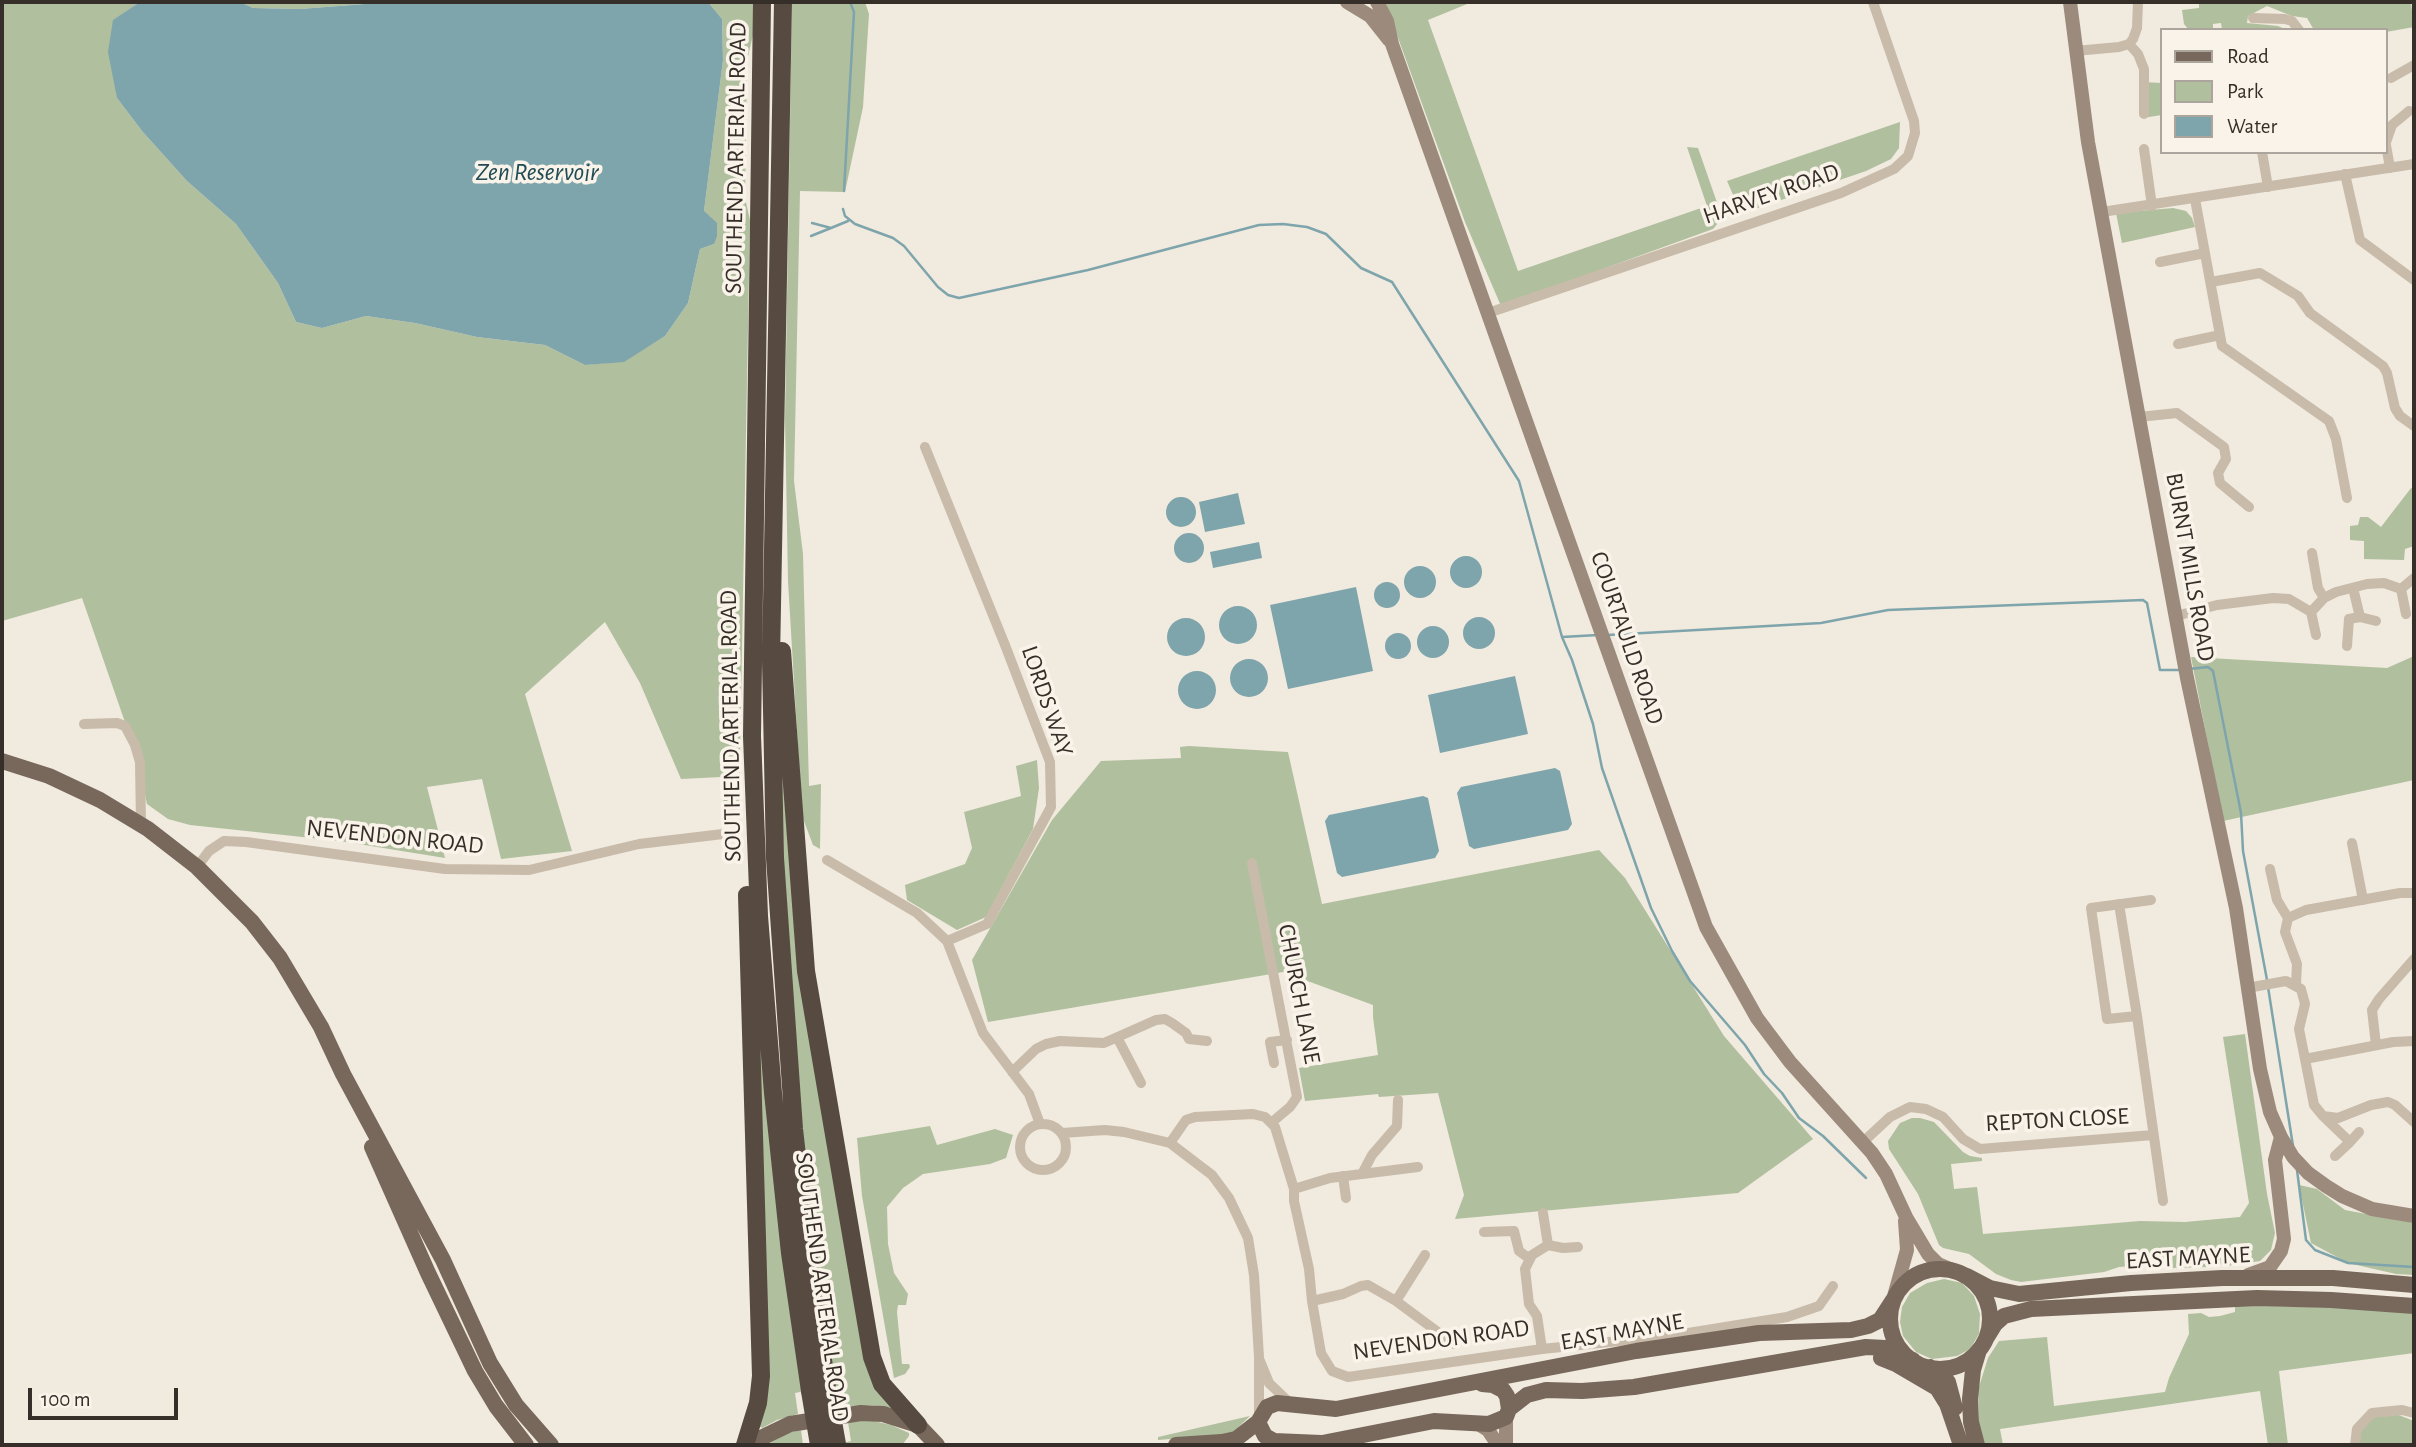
<!DOCTYPE html>
<html>
<head>
<meta charset="utf-8">
<style>
  body { margin:0 }
  #map { position:relative; width:2416px; height:1447px; overflow:hidden; background:#f1eade; font-family:"Alegreya Sans",sans-serif }
  canvas { display:block }
  .frame { position:absolute; inset:0; border:4px solid #362f29; pointer-events:none }
  .legend { position:absolute; left:2160px; top:28px; width:228px; height:126px; box-sizing:border-box; background:#f9f3ea; border:2px solid #aba59d; margin:0; padding:9px 12px; list-style:none; font-size:21px; color:#362f29 }
  .legend li { display:flex; align-items:center; gap:14px; height:35px }
  .legend b { width:35px; border:2px solid #aba59d }
  .scale { position:absolute; left:28px; top:1388px; width:150px; height:32px; box-sizing:border-box; border:4px solid #362f29; border-top:0; padding-left:9px; font-size:21px; line-height:24px; white-space:nowrap; color:#362f29; -webkit-text-stroke:5px #f9f3ea; paint-order:stroke }
</style>
</head>
<body>
<div id="map">
<canvas width="2416" height="1447"></canvas>
<div class="frame"></div>
<ul class="legend">
<li><b style="height:9px;background:#77685b"></b>Road</li>
<li><b style="height:19px;background:#b0bf9e"></b>Park</li>
<li><b style="height:19px;background:#7ea4ac"></b>Water</li>
</ul>
<div class="scale">100 m</div>
</div>
<script>
const c = document.querySelector('canvas').getContext('2d');
c.lineJoin = 'round';
function fill(path, color) {
  c.fillStyle = color;
  c.fill(path, 'evenodd');
}
function poly(rows) {
  const path = new Path2D();
  for (const r of rows) {
    if (r.length === 3) {
      path.moveTo(r[0] + r[2], r[1]);
      path.arc(r[0], r[1], r[2], 0, 2 * Math.PI);
      continue;
    }
    path.moveTo(r[0], r[1]);
    for (let i = 2; i < r.length; i += 2) path.lineTo(r[i], r[i + 1]);
  }
  return path;
}
function stroke(path, color, width, dash) {
  c.strokeStyle = color;
  c.lineWidth = width;
  c.lineCap = dash ? 'butt' : 'round';
  c.setLineDash(dash || []);
  c.stroke(path);
}
function drawText(font, color, halo, rows, align = 'center') {
  c.font = font + ' "Alegreya Sans",sans-serif';
  c.lineWidth = 7;
  c.setLineDash([]);
  c.textBaseline = 'middle';
  c.strokeStyle = halo;
  c.fillStyle = color;
  for (const [text, x, y, turn = 0] of rows) {
    c.save();
    c.translate(x, y);
    c.rotate((+turn || 0) * Math.PI / 180);
    c.textAlign = isNaN(turn) ? turn : align;
    if (halo) c.strokeText(text, 0, 0);
    c.fillText(text, 0, 0);
    c.restore();
  }
}
const green = poly([
  [2,2,140,2,113,21,117,98,142,131,187,181,236,224,278,283,296,322,322,328,366,316,415,323,477,337,545,345,585,365,624,361,665,336,688,303,700,249,714,244,704,211,723,60,722,19,708,2,754,2,753,35,747,61,745,198,750,220,739,808,726,827,721,777,681,779,640,683,605,622,525,694,572,851,501,859,482,779,427,787,445,858,340,841,190,825,168,819,147,804,136,754,82,598,2,621],
  [240,2,391,2,300,9,253,8],
  [792,2,865,2,869,14,863,107,845,192,800,191,794,481,803,554,809,786,821,784,820,849,813,845,802,816,788,581,785,418],
  [1385,2,1472,2,1428,20,1518,271,1707,206,1687,147,1698,148,1721,214,1718,223,1713,229,1501,306,1465,222],
  [2199,2,2411,2,2414,27,2386,32,2386,30,2314,30,2307,18,2292,16,2267,6,2248,16,2247,23,2278,26,2287,30,2222,30,2221,23,2213,24,2213,30,2189,30,2184,24,2182,10,2199,8],
  [2142,82,2162,83,2162,115,2142,118],
  [1900,122,1899,148,1891,159,1866,171,1752,210,1738,206,1727,181],
  [2173,208,2186,211,2192,218,2195,227,2122,243,2116,213],
  [2411,488,2414,490,2414,546,2405,549,2404,560,2364,559,2364,541,2350,540,2350,526,2358,525,2360,517,2368,517,2381,527],
  [2414,656,2414,780,2223,821,2191,657,2387,668],
  [781,718,792,880,868,1363,896,1409,872,1405,845,1407,842,1386,833,1387,813,1252,785,951],
  [1189,746,1288,752,1322,904,1599,850,1625,878,1724,1036,1813,1139,1738,1193,1455,1219,1464,1195,1438,1093,1379,1097,1378,1094,1305,1101,1299,1068,1378,1055,1373,1017,1373,1005,1283,972,988,1022,972,960,1052,820,1101,761,1181,758,1180,747],
  [1037,760,1039,788,1033,829,986,917,957,930,907,900,905,885,965,864,972,848,964,812,1021,796,1016,766],
  [759,1018,805,1391,795,1393,798,1414,777,1420,762,1428,759,1426],
  [2245,1034,2267,1194,2275,1233,2271,1250,2260,1261,2226,1266,2209,1261,2208,1267,2169,1268,2157,1264,2119,1267,2104,1272,2021,1282,2011,1280,1996,1274,1969,1254,1943,1248,1939,1245,1918,1194,1889,1149,1888,1141,1900,1123,1912,1118,1920,1118,1934,1122,1963,1152,1970,1156,1982,1158,1982,1161,1951,1164,1954,1189,1977,1187,1983,1234,2140,1221,2185,1222,2240,1217,2249,1203,2223,1037],
  [930,1126,937,1145,995,1129,1013,1135,1006,1158,990,1164,923,1174,903,1188,887,1207,888,1244,894,1273,908,1294,906,1305,898,1305,897,1312,902,1364,909,1364,910,1367,905,1374,894,1378,862,1196,857,1138],
  [2299,1185,2317,1189,2345,1210,2414,1223,2414,1275,2396,1274,2348,1263,2311,1243],
  [1944,1279,1962,1283,1974,1296,1980,1314,1979,1334,1970,1349,1957,1356,1932,1359,1916,1352,1903,1336,1900,1322,1902,1307,1910,1293,1927,1283],
  [2235,1305,2385,1309,2414,1312,2414,1353,2279,1371,2288,1445,2268,1445,2260,1391,2000,1429,2003,1445,1984,1445,1979,1423,1978,1390,1988,1358,1999,1341,2047,1337,2054,1406,2165,1392,2169,1378,2189,1334,2188,1314,2201,1313,2209,1317,2220,1316,2235,1312],
  [2396,1414,2414,1421,2414,1445,2358,1445,2360,1430,2374,1416],
  [1250,1416,1231,1434,1158,1440,1158,1437],
  [869,1420,891,1425,909,1433,909,1436,902,1445,843,1445,842,1443,851,1441,848,1422],
  [801,1430,803,1445,766,1445,787,1433]
]);
const water = poly([
  [140,2,240,2,253,8,300,9,391,2,708,2,722,19,723,60,704,211,717,223,717,236,714,244,700,249,688,303,665,336,624,362,585,365,545,345,477,337,415,323,366,316,322,328,296,322,278,283,236,224,187,181,142,131,117,98,108,52,113,20],
  [1238,493,1245,524,1205,532,1199,502],
  [1181,512,15],
  [1189,548,15],
  [1259,542,1262,558,1213,568,1210,552],
  [1466,572,16],
  [1420,582,16],
  [1387,595,13],
  [1356,587,1373,671,1288,689,1270,605],
  [1238,625,19],
  [1479,633,16],
  [1186,637,19],
  [1433,642,16],
  [1398,646,13],
  [1249,678,19],
  [1197,690,19],
  [1515,676,1528,734,1440,753,1428,695],
  [1555,768,1560,771,1572,824,1568,830,1474,849,1469,846,1457,793,1461,787],
  [1423,796,1428,798,1439,851,1435,858,1342,877,1337,873,1325,821,1329,815]
]);
const stream = poly([
  [844,191,854,12,850,2],
  [843,209,845,216,855,224,893,238,904,246,938,287,948,295,959,298,1088,270,1259,225,1283,224,1307,227,1326,234,1361,268,1392,282,1519,481,1562,637],
  [812,223,831,228,848,221],
  [811,236,831,228],
  [1598,635,1562,637,1572,660,1593,724,1602,768,1617,811,1651,908,1672,951,1690,981,1745,1045,1764,1074,1782,1093,1799,1118,1823,1136,1866,1178],
  [1608,635,1821,623,1888,610,2143,600,2147,603,2160,670,2179,670],
  [2189,669,2208,667,2213,671,2241,813,2243,851,2267,980],
  [2268,987,2293,1146],
  [2297,1170,2306,1240,2315,1250,2348,1263,2414,1267]
]);
const street = poly([
  [2253,18,2285,19,2292,21,2299,30],
  [2129,44,2138,54,2144,69,2144,114],
  [2075,51,2119,47,2129,44,2133,39,2137,28,2138,2],
  [2391,78,2414,65],
  [2386,142,2392,125,2409,111],
  [2386,145,2390,168],
  [2144,149,2152,206],
  [2262,152,2268,187],
  [2345,174,2360,240,2414,280],
  [2195,199,2222,346,2329,421,2336,439,2347,498],
  [2102,212,2414,164],
  [2160,262,2205,253],
  [2211,282,2260,273,2298,296,2310,313,2383,366,2387,373,2395,408,2400,416,2414,426],
  [1488,313,1841,193,1894,169,1908,156,1915,133,1914,121,1873,2],
  [2178,344,2220,335],
  [2139,417,2177,413,2224,447,2226,459,2218,473,2220,483,2249,507],
  [925,447,1005,645,1050,762,1051,807,987,924,947,941],
  [2312,553,2318,588,2324,598],
  [2401,589,2406,614],
  [2311,612,2316,635],
  [2176,616,2217,605,2273,598,2289,599,2311,612,2324,598,2336,592,2367,584,2384,583,2401,589,2414,578],
  [2360,617,2376,621],
  [2347,646,2349,619,2360,617,2353,588],
  [84,724,117,723,125,726,135,745,140,762,141,825],
  [2352,843,2363,900],
  [827,860,917,913,947,941,983,1033,1029,1094,1040,1124],
  [1252,863,1297,1097,1290,1107,1271,1123],
  [197,867,209,851,224,841,246,842,445,869,529,870,639,844,723,834],
  [2270,869,2277,900,2288,918],
  [2151,900,2091,908,2107,1019,2137,1016,2163,1201],
  [2119,904,2137,1016],
  [2296,984,2297,964,2285,932,2288,918,2306,910,2400,893,2414,893],
  [2247,988,2286,981,2301,989,2305,1004,2299,1029,2305,1059,2393,1042,2414,1041],
  [1118,1039,1141,1083],
  [2376,1045,2372,1010,2379,999,2414,959],
  [2305,1059,2314,1105,2323,1116,2338,1118,2371,1105,2388,1102,2395,1105,2414,1122],
  [1274,1063,1270,1042,1287,1040],
  [1012,1072,1036,1049,1046,1044,1060,1041,1104,1043,1156,1020,1165,1019,1172,1023,1186,1033,1189,1039,1207,1041],
  [2324,1117,2350,1142,2335,1156],
  [1043,1147,23],
  [1062,1133,1105,1130,1124,1132,1170,1143,1212,1175,1229,1198,1248,1238,1254,1275,1259,1357,1259,1417],
  [1863,1142,1890,1117,1910,1107,1926,1109,1943,1117,1963,1139,1980,1149,2153,1135],
  [2350,1142,2359,1132],
  [1170,1143,1186,1120,1195,1117,1253,1114,1265,1117,1275,1127,1294,1189,1294,1201,1309,1269,1312,1301,1321,1353,1332,1371,1348,1377,1542,1349,1676,1335,1787,1317,1819,1306,1833,1286],
  [1363,1172,1372,1155,1397,1126,1398,1100],
  [1343,1176,1346,1198],
  [1294,1189,1330,1178,1418,1167],
  [1543,1213,1548,1245],
  [1484,1232,1514,1231,1519,1251,1530,1259],
  [1312,1301,1343,1294,1361,1286,1368,1285,1396,1301,1425,1255],
  [1396,1301,1454,1344],
  [1542,1349,1537,1316,1529,1304,1525,1269,1532,1255,1548,1245,1563,1248,1578,1247],
  [1260,1361,1269,1383,1289,1402],
  [2355,1445,2357,1429,2372,1413,2402,1410,2414,1413]
]);
const secondary = poly([
  [1347,2,1370,16,1389,40],
  [1377,2,1387,21,1392,44,1706,927,1757,1018,1790,1062,1872,1153,1886,1174,1906,1217,1928,1254,1938,1264,1952,1270],
  [2070,2,2088,142,2187,678,2236,908,2260,1069,2270,1112,2281,1137,2293,1157,2308,1173,2326,1186,2342,1196,2372,1209,2414,1216],
  [2248,1275,2270,1267,2281,1251,2284,1239,2275,1160,2281,1137],
  [1893,1300,1907,1250,1905,1221],
  [1506,1417,1506,1445],
  [1480,1425,1488,1430,1498,1445]
]);
const primary = poly([
  [2,761,49,776,100,800,148,829,197,867,252,922,280,958,321,1027,343,1074,443,1260,490,1363,516,1405,551,1445],
  [372,1147,428,1273,475,1371,496,1406,526,1445],
  [1940,1319,50],
  [1967,1276,1990,1288,2019,1294,2131,1283,2222,1278,2333,1278,2414,1285],
  [1987,1337,1995,1324,2004,1316,2031,1309,2257,1298,2331,1300,2414,1306],
  [1881,1358,1896,1364,1937,1388,1947,1404,1961,1445],
  [1930,1367,1940,1373,1948,1382,1955,1408],
  [1482,1384,1493,1385,1503,1390,1507,1396,1509,1409],
  [1258,1422,1265,1436,1274,1441,1321,1443],
  [754,1445,761,1438,790,1424,861,1413,883,1414,918,1425,937,1445],
  [1176,1445,1222,1442,1236,1439,1258,1422,1267,1407,1277,1403,1336,1409,1636,1351,1759,1333,1851,1330,1868,1326,1880,1320,1893,1300],
  [1312,1445,1434,1421,1489,1424,1506,1417,1509,1409,1527,1395,1546,1390,1582,1391,1634,1387,1866,1347,1885,1348,1913,1360],
  [1977,1445,1971,1422,1970,1399,1973,1370,1979,1350]
]);
const highway = poly([
  [762,2,752,736,759,916,773,1093,790,1253,810,1391],
  [783,2,771,660,775,858,794,1129,808,1253,827,1388],
  [782,651,806,971,872,1357,882,1384,918,1425],
  [745,1445,758,1403,761,1376,747,895]
]);
const highwayBridge = poly([
  [827,1388,837,1444],
  [810,1391,819,1445]
]);
const streetNames = [
  ["SOUTHEND ARTERIAL ROAD",736,158,-89],
  ["HARVEY ROAD",1771,194,-19],
  ["BURNT MILLS ROAD",2190,567,80],
  ["COURTAULD ROAD",1627,638,71],
  ["LORDS WAY",1047,701,71],
  ["SOUTHEND ARTERIAL ROAD",731,726,-91],
  ["NEVENDON ROAD",395,837,6],
  ["CHURCH LANE",1299,994,79],
  ["REPTON CLOSE",2057,1120,-3],
  ["EAST MAYNE",2188,1258,-3],
  ["SOUTHEND ARTERIAL ROAD",822,1287,82],
  ["EAST MAYNE",1622,1332,-10],
  ["NEVENDON ROAD",1441,1340,-8]
];
const waterNames = [
  ["Zen Reservoir",537,172]
];
fill(green, '#b0bf9e');
fill(water, '#7ea4ac');
stroke(stream, '#7ea4ac', 2.5);
stroke(street, '#c8bbaa', 10);
stroke(secondary, '#9c8b7c', 14);
stroke(primary, '#77685b', 16);
stroke(highway, '#564a41', 18);
stroke(highwayBridge, '#564a41', 18);
drawText('24px', '#362f29', '#f9f3ea', streetNames);
drawText('italic 26px', '#214b55', '#f9f3ea', waterNames);
</script>
</body>
</html>
